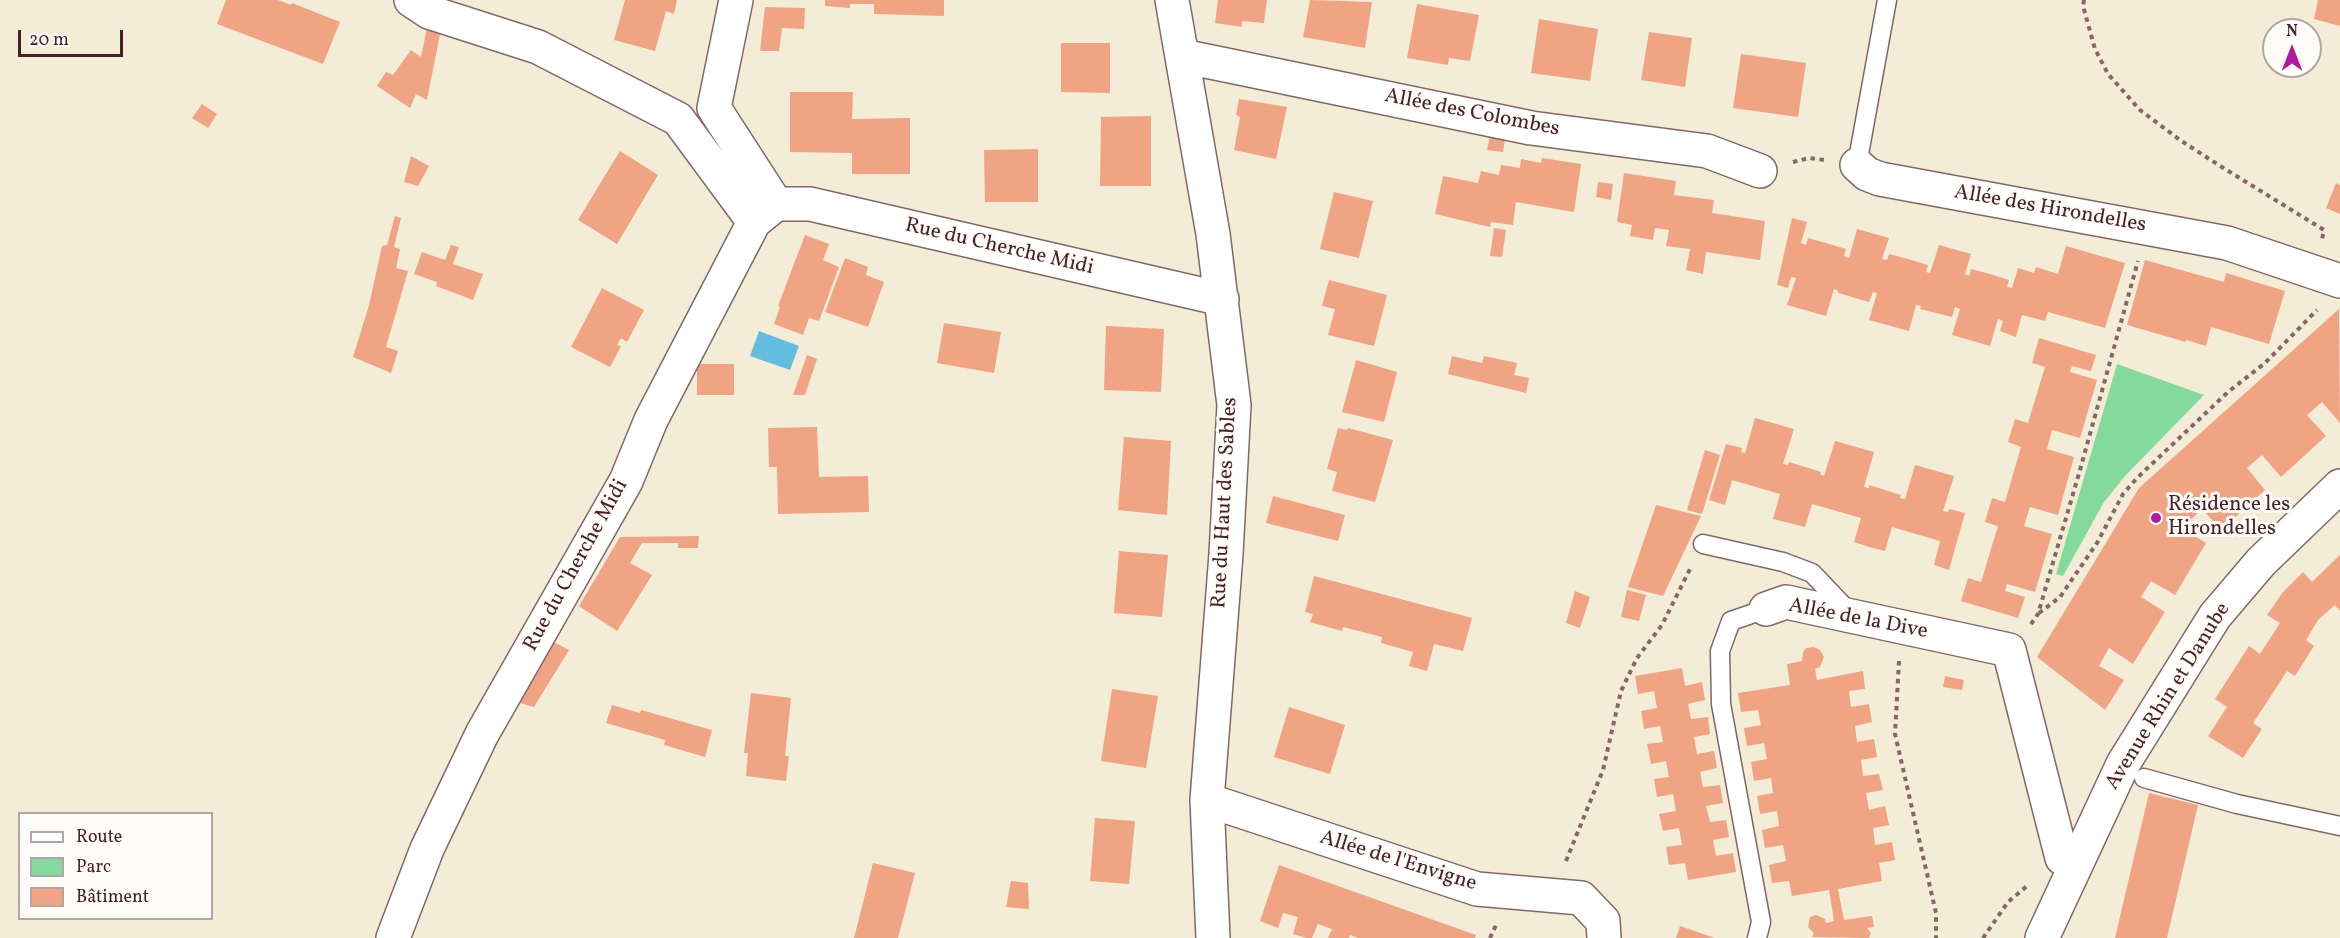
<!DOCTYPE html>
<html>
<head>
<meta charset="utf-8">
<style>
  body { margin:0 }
  #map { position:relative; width:2340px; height:938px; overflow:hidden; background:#f3ecd7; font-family:Vollkorn,serif }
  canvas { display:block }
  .legend { position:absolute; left:18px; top:812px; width:195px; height:108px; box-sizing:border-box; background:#fdfcf7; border:2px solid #b5a4a5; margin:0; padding:8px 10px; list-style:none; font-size:18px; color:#4a1f2b }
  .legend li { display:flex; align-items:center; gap:12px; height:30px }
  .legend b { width:30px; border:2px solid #b5a4a5 }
  .north { position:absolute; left:2262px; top:18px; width:60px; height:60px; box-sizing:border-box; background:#fdfcf7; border:2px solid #b5a4a5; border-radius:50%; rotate:0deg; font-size:16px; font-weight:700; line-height:24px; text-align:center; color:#4a1f2b }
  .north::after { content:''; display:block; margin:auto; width:21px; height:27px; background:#b5179e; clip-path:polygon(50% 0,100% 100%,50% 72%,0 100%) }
  .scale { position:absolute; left:18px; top:30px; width:105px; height:27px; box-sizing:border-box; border:3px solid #4a1f2b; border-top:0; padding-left:8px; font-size:18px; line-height:21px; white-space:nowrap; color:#4a1f2b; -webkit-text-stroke:4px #fdfcf7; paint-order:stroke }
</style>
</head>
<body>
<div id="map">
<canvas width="2340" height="938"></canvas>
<ul class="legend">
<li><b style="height:8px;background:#fff"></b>Route</li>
<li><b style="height:16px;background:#84da9d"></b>Parc</li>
<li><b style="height:16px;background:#f0a484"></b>Bâtiment</li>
</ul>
<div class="north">N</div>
<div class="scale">20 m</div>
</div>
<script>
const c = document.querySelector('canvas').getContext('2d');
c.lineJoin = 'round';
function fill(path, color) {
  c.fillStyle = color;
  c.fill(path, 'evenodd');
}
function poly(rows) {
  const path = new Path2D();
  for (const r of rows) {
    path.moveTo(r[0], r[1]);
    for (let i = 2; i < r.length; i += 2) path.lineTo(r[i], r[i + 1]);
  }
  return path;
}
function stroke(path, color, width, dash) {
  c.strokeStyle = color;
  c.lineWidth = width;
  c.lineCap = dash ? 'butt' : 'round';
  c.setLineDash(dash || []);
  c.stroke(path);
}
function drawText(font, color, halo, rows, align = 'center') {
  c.font = font + ' Vollkorn,serif';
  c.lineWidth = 6;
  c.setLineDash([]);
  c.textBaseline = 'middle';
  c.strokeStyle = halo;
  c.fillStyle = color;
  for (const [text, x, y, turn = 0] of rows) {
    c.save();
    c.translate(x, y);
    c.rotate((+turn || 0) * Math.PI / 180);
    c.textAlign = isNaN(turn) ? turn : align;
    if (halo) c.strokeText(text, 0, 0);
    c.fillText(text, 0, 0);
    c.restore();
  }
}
const green = poly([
  [2117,364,2204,395,2125,476,2104,502,2063,576,2056,574]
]);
const water = poly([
  [759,331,799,346,790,370,750,356]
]);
const building = poly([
  [226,0,278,0,291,5,292,3,340,22,323,64,217,24],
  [625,0,677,0,674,14,666,11,655,51,614,40],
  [825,0,944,0,944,16,874,14,874,4,850,4,850,8,825,6],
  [1218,0,1267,0,1264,23,1242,21,1242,27,1215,23],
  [1310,0,1372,2,1365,48,1303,37],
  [2318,0,2340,0,2340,26,2314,19],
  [1417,4,1479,15,1470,61,1449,58,1448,65,1407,58],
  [765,7,805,8,804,29,782,28,779,51,760,51],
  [1539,19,1598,29,1590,81,1531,73],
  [427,28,440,34,427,100,416,94,410,108,377,86,386,72,393,75,411,50,421,57],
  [1649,32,1692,38,1685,87,1641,80],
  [1061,43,1110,43,1110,93,1061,92],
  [1741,54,1806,63,1798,117,1733,108],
  [790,92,853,92,852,119,910,118,910,174,852,174,852,153,790,152],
  [1239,99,1287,107,1276,159,1234,150,1240,117,1236,115],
  [202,104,217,114,208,128,192,118],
  [1151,116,1151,186,1100,186,1101,117],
  [1491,131,1506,133,1503,152,1487,150],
  [1038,149,1038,202,985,202,984,150],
  [620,151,658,175,617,244,578,220],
  [411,156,429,166,418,186,404,182],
  [1542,158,1581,164,1574,212,1516,202,1513,225,1491,222,1490,227,1435,214,1443,176,1478,183,1481,171,1499,175,1501,165,1520,168,1521,159,1541,163],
  [1624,173,1676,181,1674,195,1714,200,1712,213,1765,221,1760,260,1706,252,1703,274,1686,270,1690,249,1666,246,1669,230,1655,228,1653,240,1630,236,1632,225,1617,222],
  [1598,182,1613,184,1611,200,1596,197],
  [2336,183,2340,185,2340,214,2326,208],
  [1334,192,1373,201,1359,258,1320,249],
  [395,216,401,218,394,247,400,249,396,268,408,271,386,347,398,351,391,373,353,357,369,305,382,246,387,245],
  [1792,218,1807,222,1801,243,1806,245,1808,238,1826,243,1846,249,1844,256,1849,258,1857,229,1889,238,1882,259,1887,260,1889,254,1908,259,1928,265,1926,272,1930,273,1939,245,1971,254,1965,274,1969,276,1971,269,1990,274,2009,280,2007,287,2012,288,2018,268,2034,273,2036,267,2058,274,2066,246,2125,263,2105,328,2048,312,2045,321,2022,315,2016,337,2000,331,2003,321,1998,319,1990,346,1952,335,1960,309,1955,307,1952,317,1920,309,1921,306,1916,305,1909,331,1869,320,1877,293,1873,292,1869,302,1838,293,1838,291,1834,289,1826,316,1787,305,1796,278,1791,277,1788,288,1777,285],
  [1494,228,1506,230,1502,257,1490,256],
  [805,235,829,244,823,260,839,267,819,321,809,318,803,335,774,324,780,307,778,306],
  [451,245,459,247,453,264,483,274,473,300,436,286,437,282,414,274,422,252,445,260],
  [845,258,868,267,866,275,884,282,868,327,825,312],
  [2145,260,2224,282,2226,273,2285,291,2269,344,2211,327,2206,346,2186,340,2186,342,2127,325],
  [1329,280,1387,295,1374,346,1328,335,1335,309,1322,306],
  [602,288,644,310,627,342,621,338,617,345,621,346,610,367,571,347],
  [2339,309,2340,423,2322,402,2307,415,2326,436,2281,477,2262,455,2247,468,2265,490,2221,530,2202,509,2182,528,2206,543,2175,595,2151,581,2141,597,2165,612,2133,664,2109,648,2099,666,2124,680,2105,710,2037,657,2139,488],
  [944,323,1001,332,994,373,937,363],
  [1106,326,1164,329,1161,392,1104,390],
  [2039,338,2096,355,2091,371,2072,366,2070,372,2097,380,2080,438,2052,430,2047,449,2074,457,2058,515,2030,507,2024,526,2052,534,2035,592,2007,584,2005,591,2025,597,2018,618,1961,601,1968,578,1981,582,1998,526,1985,522,1992,498,2005,502,2021,447,2008,442,2015,419,2028,423,2045,367,2032,363],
  [807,355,817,359,805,395,793,395],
  [1452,356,1482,363,1484,356,1517,363,1514,375,1529,378,1526,393,1448,374],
  [1356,360,1397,372,1384,422,1342,412],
  [697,364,734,364,734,395,697,395],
  [1755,418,1794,429,1783,464,1788,465,1789,462,1821,472,1820,474,1824,476,1835,441,1874,452,1864,487,1869,488,1869,485,1901,495,1900,498,1905,499,1915,465,1954,476,1943,511,1948,512,1949,509,1965,513,1949,570,1934,565,1940,541,1892,527,1885,551,1869,547,1854,542,1861,518,1812,504,1805,527,1773,519,1780,494,1732,480,1725,505,1709,500,1726,444,1742,448,1741,452,1745,453],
  [817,427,819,477,868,476,869,512,778,514,777,467,769,467,768,428],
  [1338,428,1347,430,1348,428,1393,440,1375,502,1332,491,1337,472,1327,469],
  [1124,437,1171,441,1167,515,1118,510],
  [1705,450,1720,455,1702,514,1687,510],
  [1273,496,1345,515,1338,541,1266,523],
  [1656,505,1701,516,1663,596,1628,587],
  [699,536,698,548,678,548,678,543,642,543,630,563,652,575,617,631,579,606,620,537],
  [1119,551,1168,555,1162,617,1114,613],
  [2340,555,2340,611,2335,605,2318,620,2306,640,2314,646,2295,676,2287,671,2267,702,2253,723,2262,729,2243,758,2208,736,2227,707,2215,699,2249,646,2260,654,2280,623,2267,615,2283,592,2303,572,2312,582],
  [1314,576,1472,618,1463,651,1434,644,1427,671,1409,666,1413,652,1381,643,1382,637,1343,627,1342,631,1310,622,1313,614,1305,612],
  [1627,590,1646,595,1639,621,1621,617],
  [1575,591,1590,597,1580,628,1566,623],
  [548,639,569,650,534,707,512,701],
  [1814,647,1820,650,1824,657,1820,667,1815,669,1817,680,1863,671,1865,689,1849,691,1851,707,1869,704,1872,722,1855,726,1857,742,1874,739,1877,757,1861,760,1863,776,1879,774,1883,790,1866,793,1869,810,1885,806,1889,825,1873,828,1875,845,1892,842,1895,860,1879,863,1882,881,1838,889,1844,920,1872,916,1874,927,1867,928,1871,933,1869,938,1812,937,1814,933,1808,927,1810,917,1816,915,1825,919,1826,923,1834,921,1829,890,1792,896,1789,881,1772,883,1769,865,1786,861,1783,845,1765,848,1762,830,1779,826,1777,811,1760,814,1757,796,1773,793,1771,778,1754,781,1751,762,1767,759,1764,743,1747,746,1744,728,1761,725,1758,710,1741,712,1738,693,1790,685,1787,664,1802,661,1803,652,1806,648],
  [1682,668,1685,686,1702,682,1705,700,1688,704,1691,719,1708,717,1710,734,1694,737,1697,754,1714,751,1717,768,1700,772,1703,787,1720,785,1723,803,1706,806,1710,822,1726,820,1729,837,1713,840,1716,856,1733,853,1736,872,1688,880,1685,863,1669,865,1666,847,1682,845,1679,828,1663,831,1659,814,1676,811,1673,794,1657,797,1654,779,1669,777,1666,761,1651,764,1647,744,1663,742,1660,726,1644,729,1641,711,1657,708,1654,691,1638,694,1635,676],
  [1945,676,1964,680,1962,690,1943,687],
  [1112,689,1158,696,1146,768,1101,761],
  [751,693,791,698,785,756,789,756,786,781,746,776,748,753,744,753],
  [612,705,640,713,641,710,712,730,705,757,664,745,665,740,606,723],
  [1289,707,1345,725,1330,774,1274,757],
  [2149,793,2198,805,2167,938,2115,938],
  [1095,818,1135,821,1129,884,1090,881],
  [873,863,915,873,898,938,854,938],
  [1279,865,1476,935,1475,938,1358,938,1350,935,1349,938,1328,938,1332,929,1318,924,1312,938,1307,938,1293,934,1298,917,1283,913,1278,928,1260,921],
  [1011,881,1028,883,1029,909,1006,907],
  [1680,926,1715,938,1676,938]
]);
const path = poly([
  [2084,0,2083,6,2095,49,2108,74,2140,110,2180,140,2217,164,2324,230,2322,239],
  [1793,162,1809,158,1824,160],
  [2039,613,2060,597,2097,543,2123,494,2137,478,2228,392,2265,363,2317,310],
  [2031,624,2038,614,2080,470,2138,261],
  [1899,661,1895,734,1936,913,1936,938],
  [1566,861,1603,770,1621,691,1637,658,1662,625,1691,567],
  [1490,938,1496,925],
  [1983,938,2008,902,2027,886]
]);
const service = poly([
  [1857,165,1887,0],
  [1703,544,1783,562,1812,573,1851,614],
  [2144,778,2237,804,2340,826],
  [1757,938,1761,922,1721,704,1720,651,1731,621,1766,609]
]);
const minor = poly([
  [411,0,429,12,538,47,678,119,754,222],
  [736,0,714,108,776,204],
  [1172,0,1213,234,1234,405,1226,554,1207,800,1213,938],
  [1182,56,1531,128,1707,151,1760,171],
  [1857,165,1867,174,1880,179,2227,243,2340,281],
  [1766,609,1786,602,2009,650,2062,858,2075,865],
  [1207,800,1477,889,1581,898,1603,921,1604,938],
  [393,938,427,849,482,734,626,481,651,420,754,222,776,204,810,204,1222,299]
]);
const tertiary = poly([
  [2042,938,2123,764,2215,616,2261,562,2340,486]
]);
const markers = [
  [2156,518,6,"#b5179e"]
];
const streetNames = [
  ["Allée des Colombes",1472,114,11],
  ["Allée des Hirondelles",2050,210,10],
  ["Rue du Cherche Midi",999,248,13],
  ["Rue du Haut des Sables",1226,503,-87],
  ["Rue du Cherche Midi",577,566,-61],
  ["Allée de la Dive",1858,620,11],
  ["Avenue Rhin et Danube",2169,697,-58],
  ["Allée de l'Envigne",1398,862,17]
];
const poiNames = [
  ["Résidence les",2168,506],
  ["Hirondelles",2168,530]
];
fill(green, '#84da9d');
fill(water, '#63bde0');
fill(building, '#f0a484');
stroke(service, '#856767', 21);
stroke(minor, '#856767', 36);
stroke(tertiary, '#856767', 36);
stroke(path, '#856767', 4, [4.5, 4.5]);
stroke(service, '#fff', 18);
stroke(minor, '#fff', 33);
stroke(tertiary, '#fff', 33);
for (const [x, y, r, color] of markers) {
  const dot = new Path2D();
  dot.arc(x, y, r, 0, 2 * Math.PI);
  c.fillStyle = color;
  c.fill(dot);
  stroke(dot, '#fdfcf7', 2);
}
drawText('21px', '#4a1f2b', '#fdfcf7', streetNames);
drawText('21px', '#4a1f2b', '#fdfcf7', poiNames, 'left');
</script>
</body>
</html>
